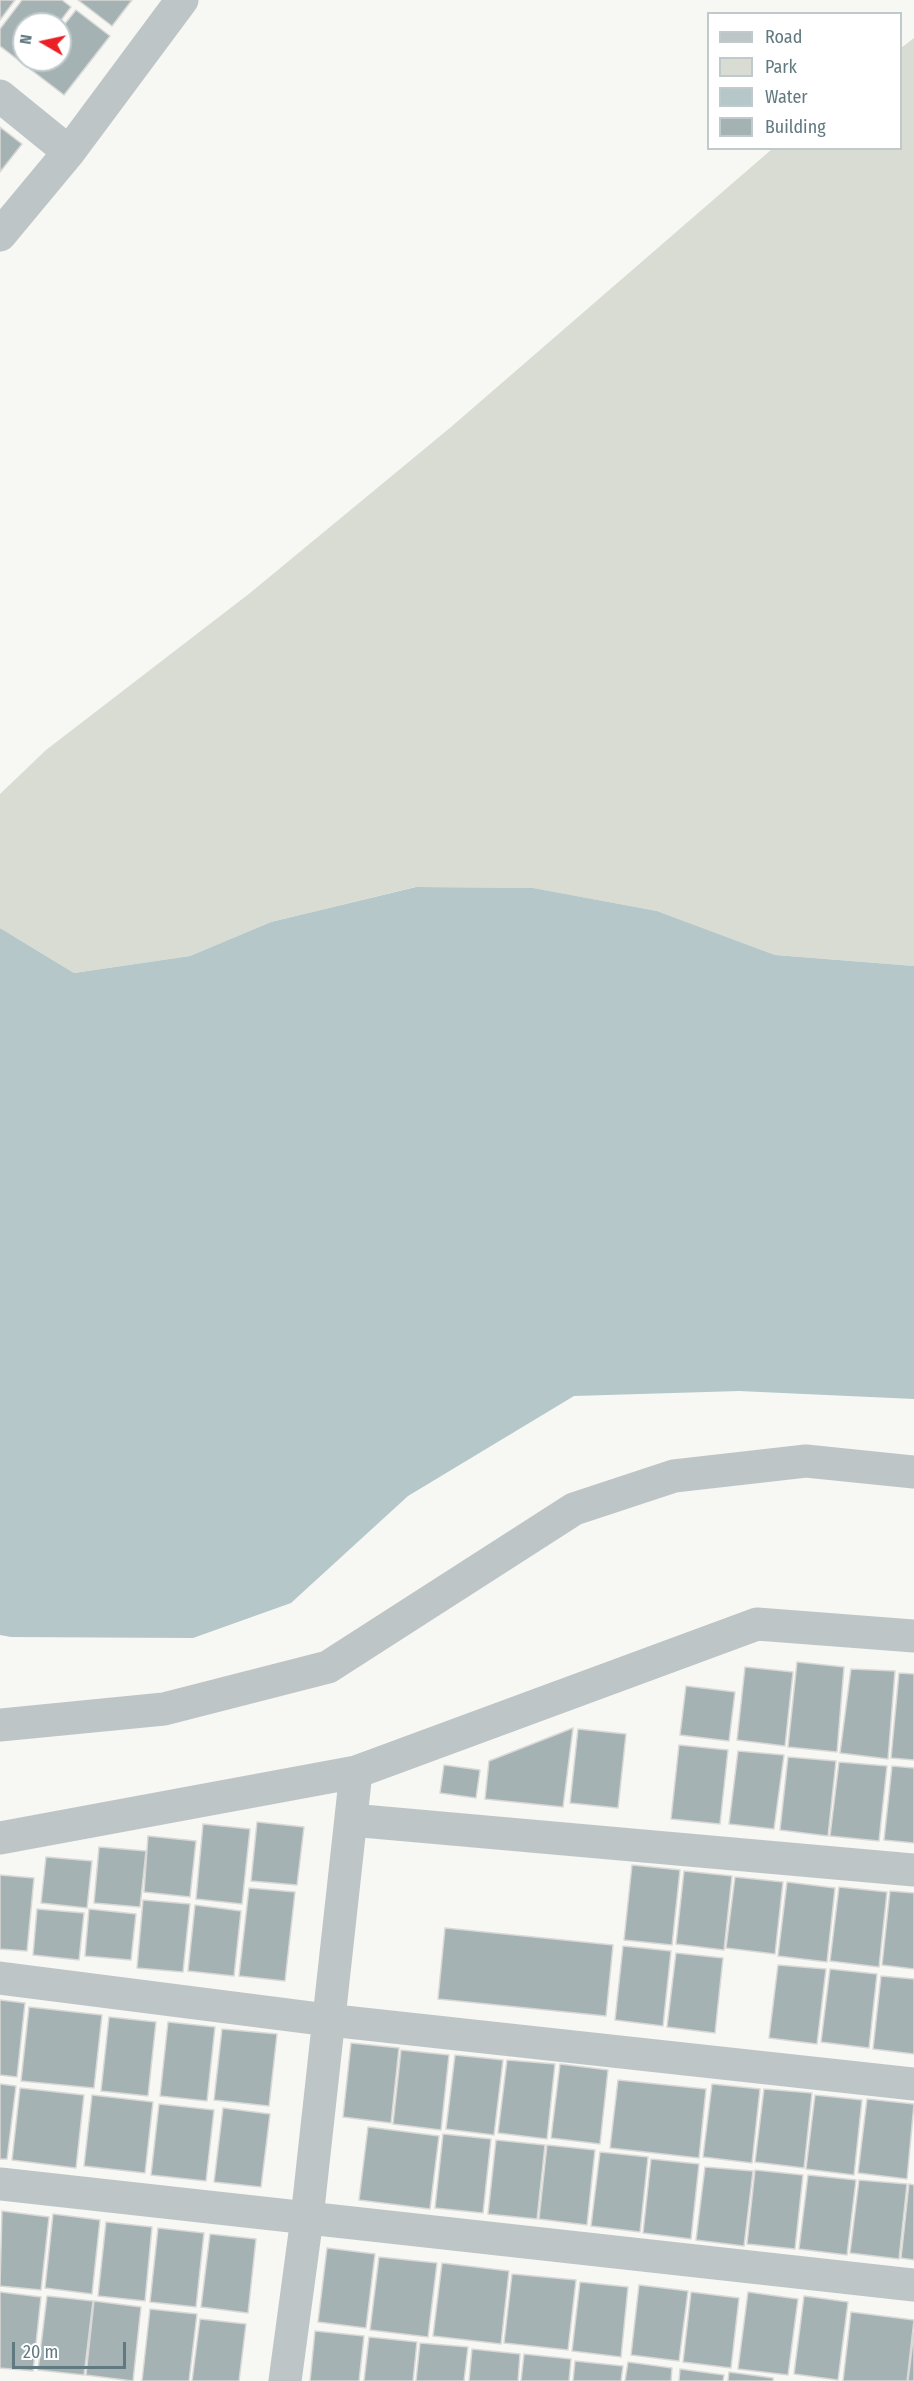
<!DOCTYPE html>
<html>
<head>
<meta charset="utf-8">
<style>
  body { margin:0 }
  #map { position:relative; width:914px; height:2381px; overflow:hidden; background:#f7f7f4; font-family:"Fira Sans Condensed",sans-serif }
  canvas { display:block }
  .legend { position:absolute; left:707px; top:12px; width:195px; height:138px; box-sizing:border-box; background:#fff; border:2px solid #c0cacd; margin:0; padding:8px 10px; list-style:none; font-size:18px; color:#617a81 }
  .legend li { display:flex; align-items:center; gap:12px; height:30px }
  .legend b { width:30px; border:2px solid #c0cacd }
  .north { position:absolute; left:12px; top:12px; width:60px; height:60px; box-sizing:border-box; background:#fff; border:2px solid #c0cacd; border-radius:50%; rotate:279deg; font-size:16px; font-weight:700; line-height:24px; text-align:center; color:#617a81 }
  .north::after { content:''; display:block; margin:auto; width:21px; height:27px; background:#eb2025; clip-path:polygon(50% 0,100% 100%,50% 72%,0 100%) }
  .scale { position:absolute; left:12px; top:2342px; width:114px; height:27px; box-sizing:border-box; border:3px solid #617a81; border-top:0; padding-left:8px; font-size:18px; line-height:21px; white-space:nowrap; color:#617a81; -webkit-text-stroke:4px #fff; paint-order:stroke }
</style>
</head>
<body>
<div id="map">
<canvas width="914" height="2381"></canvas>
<ul class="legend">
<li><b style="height:8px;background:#bec5c7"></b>Road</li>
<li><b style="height:16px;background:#d9dcd3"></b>Park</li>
<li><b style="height:16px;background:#b5c7c8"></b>Water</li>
<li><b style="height:16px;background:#a4b2b4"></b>Building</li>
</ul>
<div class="north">N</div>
<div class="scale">20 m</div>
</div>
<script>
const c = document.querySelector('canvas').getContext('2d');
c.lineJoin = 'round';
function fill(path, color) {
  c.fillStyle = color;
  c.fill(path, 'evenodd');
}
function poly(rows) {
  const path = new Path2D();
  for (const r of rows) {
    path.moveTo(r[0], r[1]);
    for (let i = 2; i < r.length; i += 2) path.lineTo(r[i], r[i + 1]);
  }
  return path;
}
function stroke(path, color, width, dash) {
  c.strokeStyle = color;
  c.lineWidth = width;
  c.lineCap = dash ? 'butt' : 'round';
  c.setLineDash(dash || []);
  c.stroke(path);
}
const green = poly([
  [914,38,914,966,775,955,657,911,532,888,415,887,271,922,190,956,74,973,0,928,0,794,46,750,250,593,451,427,772,149,900,148,901,48]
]);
const water = poly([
  [416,887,533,888,657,911,775,955,914,966,914,1399,739,1391,574,1396,408,1496,291,1603,193,1638,11,1637,0,1635,0,928,74,973,190,956,271,922]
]);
const building = poly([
  [0,0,15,0,0,20,0,0],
  [22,0,62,0,71,7,58,24,24,24,24,60,30,60,26,66,0,46,0,29,22,0],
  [78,0,132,0,112,26,78,0],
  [76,10,110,36,64,95,30,69,37,60,60,60,60,30,76,10],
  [0,127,22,144,0,172,0,127],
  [797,1662,844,1667,837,1752,788,1747,797,1662],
  [745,1667,793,1672,785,1746,737,1740,745,1667],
  [851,1669,895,1671,888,1759,840,1753,851,1669],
  [899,1673,914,1674,914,1760,891,1758,899,1673],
  [686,1686,735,1692,729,1741,680,1735,686,1686],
  [573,1728,563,1807,485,1799,489,1761,573,1728],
  [578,1729,626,1734,618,1808,570,1803,578,1729],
  [679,1745,728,1750,720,1824,671,1819,679,1745],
  [738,1751,784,1755,774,1829,729,1824,738,1751],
  [788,1757,836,1761,828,1836,780,1830,788,1757],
  [839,1762,887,1766,879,1841,830,1836,839,1762],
  [444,1765,480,1770,476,1798,440,1793,444,1765],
  [892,1766,914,1768,914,1843,884,1840,892,1766],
  [257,1822,304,1827,297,1885,251,1881,257,1822],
  [203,1824,250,1829,242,1904,196,1899,203,1824],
  [148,1836,196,1841,190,1897,144,1892,148,1836],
  [99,1847,146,1851,140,1907,94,1903,99,1847],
  [46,1857,92,1861,87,1908,41,1903,46,1857],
  [632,1865,680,1870,672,1945,624,1940,632,1865],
  [684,1871,732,1876,724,1950,676,1944,684,1871],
  [0,1875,34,1878,27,1951,0,1949,0,1875],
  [735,1877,783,1882,775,1954,726,1948,735,1877],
  [787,1882,835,1888,827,1962,778,1956,787,1882],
  [839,1887,887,1892,879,1967,830,1961,839,1887],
  [249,1888,295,1892,285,1981,239,1976,249,1888],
  [890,1891,914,1893,914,1969,882,1965,890,1891],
  [143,1900,190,1904,183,1972,137,1968,143,1900],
  [195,1905,241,1911,234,1976,188,1971,195,1905],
  [37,1909,84,1913,79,1960,33,1955,37,1909],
  [89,1909,136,1914,131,1960,85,1956,89,1909],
  [445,1928,613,1945,606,2016,438,1999,445,1928],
  [623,1946,671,1951,663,2026,615,2020,623,1946],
  [676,1953,723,1958,715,2033,667,2027,676,1953],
  [778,1965,826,1969,817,2044,769,2038,778,1965],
  [830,1969,877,1974,869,2048,821,2042,830,1969],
  [881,1976,914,1979,914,2054,873,2049,881,1976],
  [0,2000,25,2003,17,2077,0,2075,0,2000],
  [29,2007,102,2015,94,2088,21,2081,29,2007],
  [109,2017,156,2022,148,2096,101,2091,109,2017],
  [168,2022,215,2027,207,2101,160,2096,168,2022],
  [222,2029,277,2034,269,2106,214,2100,222,2029],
  [351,2043,399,2048,391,2123,343,2117,351,2043],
  [401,2050,449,2055,441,2130,393,2124,401,2050],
  [455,2055,503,2060,494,2135,446,2129,455,2055],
  [507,2060,555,2064,547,2139,498,2133,507,2060],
  [560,2064,608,2070,600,2144,551,2138,560,2064],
  [618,2080,706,2089,699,2158,610,2148,618,2080],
  [0,2084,16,2086,7,2159,0,2159,0,2084],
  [712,2084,760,2089,752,2163,703,2157,712,2084],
  [20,2088,84,2095,76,2168,12,2160,20,2088],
  [764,2089,812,2093,804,2168,755,2162,764,2089],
  [92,2095,153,2102,145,2173,84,2166,92,2095],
  [815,2095,862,2100,854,2175,806,2169,815,2095],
  [867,2099,914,2104,907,2179,858,2173,867,2099],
  [159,2104,214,2110,206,2181,151,2175,159,2104],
  [223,2108,270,2114,261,2187,214,2182,223,2108],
  [368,2127,439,2136,430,2209,359,2200,368,2127],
  [443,2134,491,2139,483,2213,435,2208,443,2134],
  [496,2140,545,2145,537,2219,488,2214,496,2140],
  [547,2145,595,2150,587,2225,539,2219,547,2145],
  [600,2152,648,2157,640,2232,591,2226,600,2152],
  [651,2159,699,2164,691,2239,643,2233,651,2159],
  [705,2167,753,2171,744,2246,696,2240,705,2167],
  [755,2170,803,2175,795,2249,747,2244,755,2170],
  [808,2175,856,2180,847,2255,799,2249,808,2175],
  [859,2180,907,2184,899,2259,850,2253,859,2180],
  [909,2184,914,2185,914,2260,901,2258,909,2184],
  [2,2211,49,2217,41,2290,0,2286,2,2211],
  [53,2214,100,2220,92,2294,45,2288,53,2214],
  [106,2222,152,2227,145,2301,98,2296,106,2222],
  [158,2228,204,2233,196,2307,150,2302,158,2228],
  [210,2234,256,2239,248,2313,201,2307,210,2234],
  [327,2248,375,2254,366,2328,318,2322,327,2248],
  [379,2257,437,2263,428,2337,370,2330,379,2257],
  [442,2263,509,2271,501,2344,433,2336,442,2263],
  [512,2274,576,2280,568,2350,504,2343,512,2274],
  [580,2282,628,2287,621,2357,572,2351,580,2282],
  [639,2285,688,2291,679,2361,631,2355,639,2285],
  [0,2292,41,2297,33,2371,0,2368,0,2292],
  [691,2292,739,2298,731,2368,683,2362,691,2292],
  [748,2292,798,2299,788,2375,738,2369,748,2292],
  [47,2296,93,2301,84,2375,38,2370,47,2296],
  [804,2296,848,2302,838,2380,794,2374,804,2296],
  [94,2301,141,2307,133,2381,86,2375,94,2301],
  [150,2309,197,2314,189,2381,142,2381,150,2309],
  [851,2312,914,2320,907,2381,843,2381,851,2312],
  [200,2319,246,2324,239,2381,192,2381,200,2319],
  [315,2331,364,2336,359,2381,310,2381,315,2331],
  [914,2332,914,2381,908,2381,914,2332],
  [369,2337,417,2342,413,2381,364,2381,369,2337],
  [420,2343,468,2347,464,2381,416,2381,420,2343],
  [472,2349,520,2354,518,2381,469,2381,472,2349],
  [524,2354,571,2359,569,2381,521,2381,524,2354],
  [575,2361,623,2366,621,2381,573,2381,575,2361],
  [628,2362,672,2368,671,2381,625,2381,628,2362],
  [680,2369,724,2375,723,2381,679,2381,680,2369],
  [729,2372,773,2378,773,2381,728,2381,729,2372]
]);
const minor = poly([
  [0,96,69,152],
  [0,235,69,152,182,0],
  [0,1725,164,1709,328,1667,574,1509,674,1476,806,1461,914,1472],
  [351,1820,914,1870],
  [0,1838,356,1772,757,1624,914,1636],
  [0,1978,328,2020,914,2084],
  [0,2184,914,2285],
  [285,2381,307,2218,356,1772]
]);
fill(green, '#d9dcd3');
fill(water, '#b5c7c8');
fill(building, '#a4b2b4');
stroke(building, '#d9d8d6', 1.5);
stroke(minor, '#bec5c7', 33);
</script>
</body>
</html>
